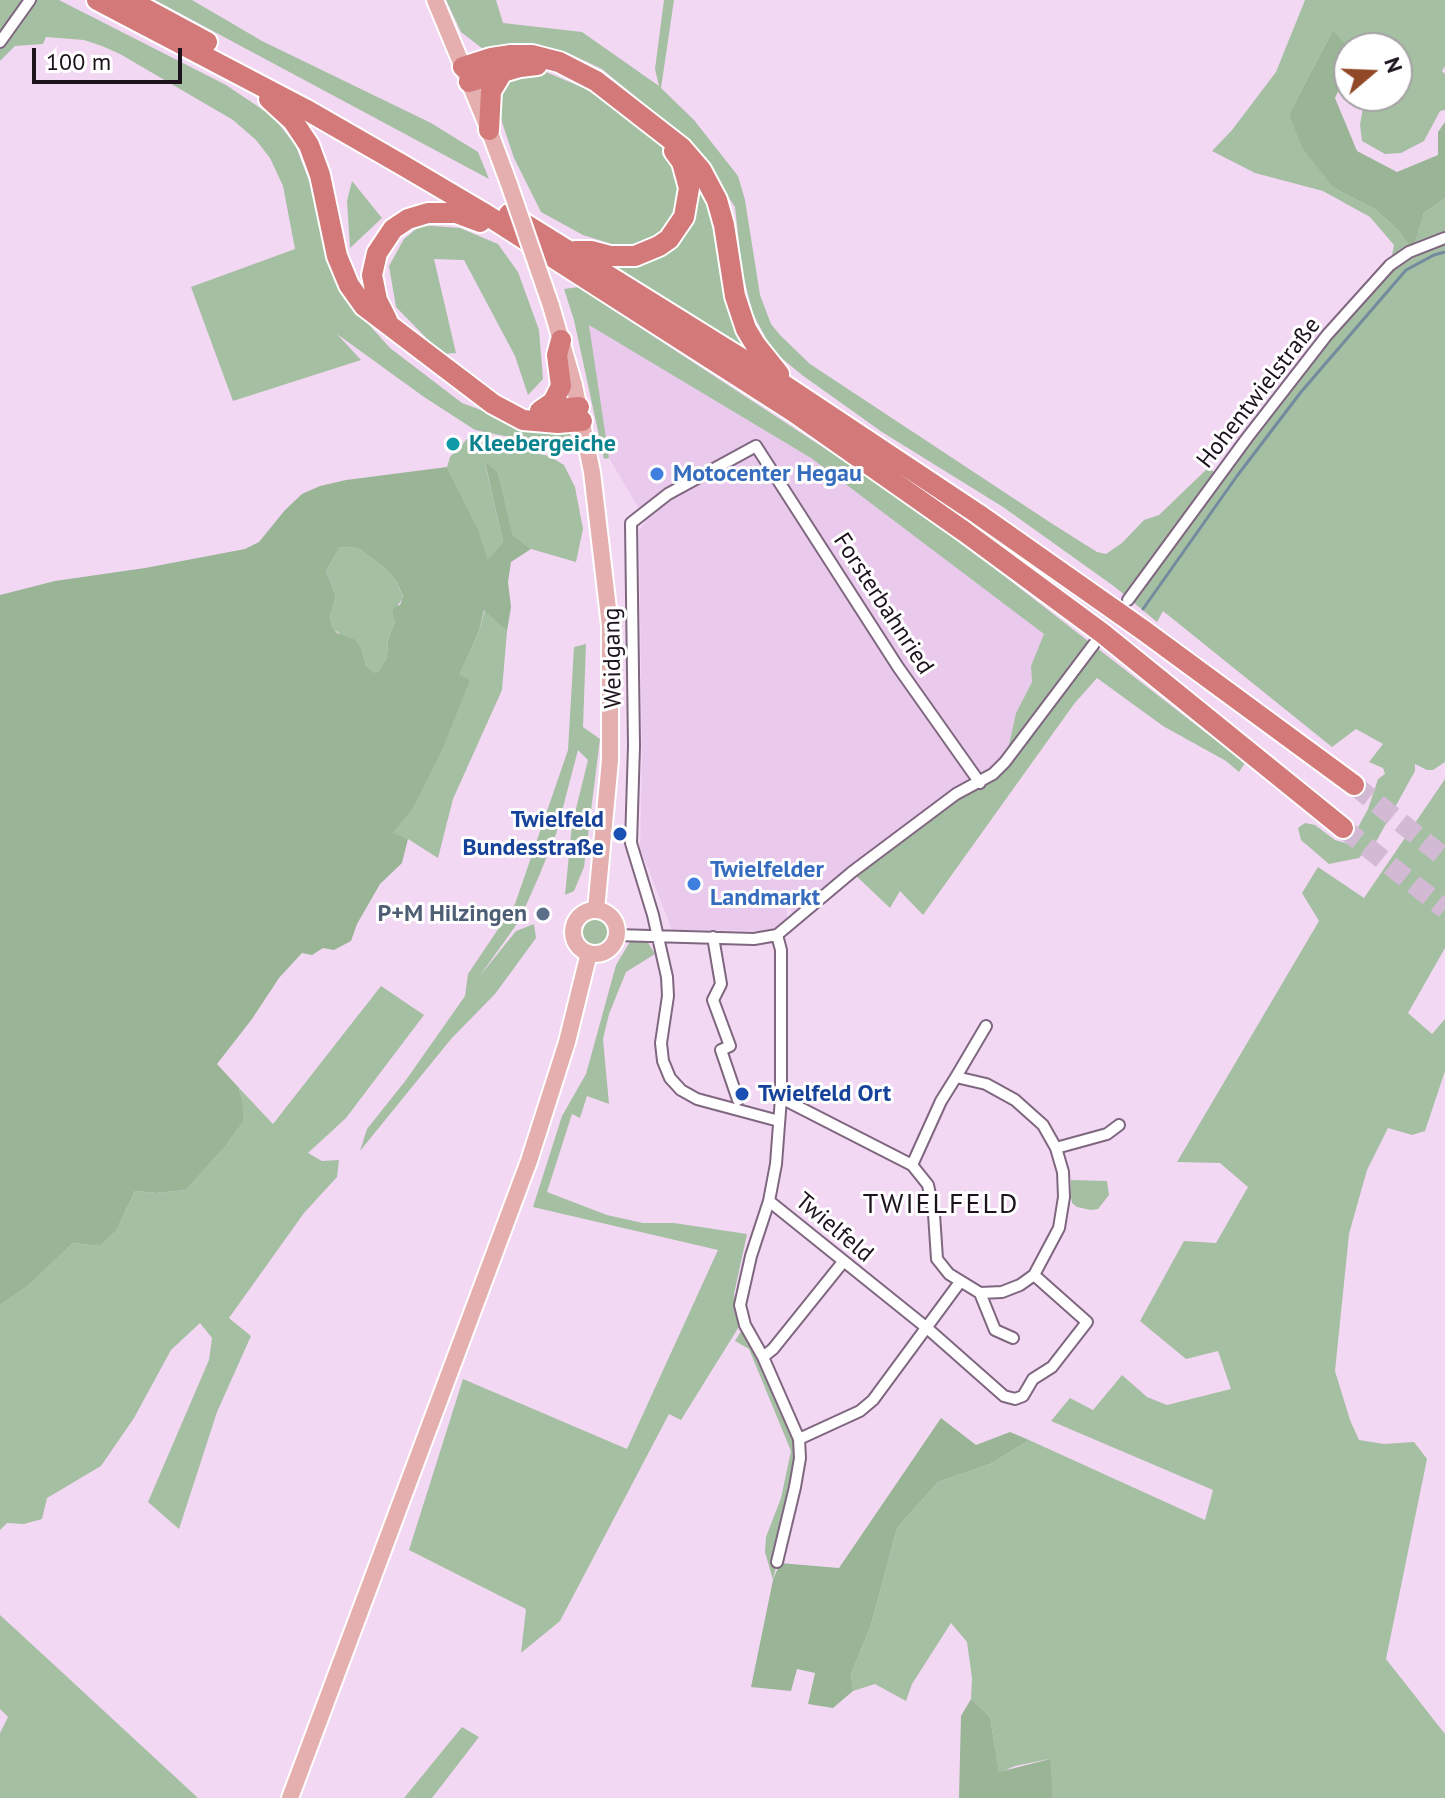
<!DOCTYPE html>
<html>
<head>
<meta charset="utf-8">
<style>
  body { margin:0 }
  #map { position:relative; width:1445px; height:1798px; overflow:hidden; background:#f3d8f4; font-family:"PT Sans",sans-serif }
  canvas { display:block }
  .north { position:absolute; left:1333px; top:32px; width:80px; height:80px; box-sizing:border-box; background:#fff; border:2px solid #a4a1a4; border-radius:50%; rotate:71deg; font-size:22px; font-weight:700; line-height:32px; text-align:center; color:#1c131c }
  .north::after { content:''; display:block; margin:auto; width:28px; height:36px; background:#904826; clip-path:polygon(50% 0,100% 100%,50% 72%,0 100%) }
  .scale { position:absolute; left:32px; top:48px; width:150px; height:36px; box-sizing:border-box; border:4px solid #1c131c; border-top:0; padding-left:10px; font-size:24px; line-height:28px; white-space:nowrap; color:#1c131c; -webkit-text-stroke:6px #fff; paint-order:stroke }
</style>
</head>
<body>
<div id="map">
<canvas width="1445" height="1798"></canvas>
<div class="north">N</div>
<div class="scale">100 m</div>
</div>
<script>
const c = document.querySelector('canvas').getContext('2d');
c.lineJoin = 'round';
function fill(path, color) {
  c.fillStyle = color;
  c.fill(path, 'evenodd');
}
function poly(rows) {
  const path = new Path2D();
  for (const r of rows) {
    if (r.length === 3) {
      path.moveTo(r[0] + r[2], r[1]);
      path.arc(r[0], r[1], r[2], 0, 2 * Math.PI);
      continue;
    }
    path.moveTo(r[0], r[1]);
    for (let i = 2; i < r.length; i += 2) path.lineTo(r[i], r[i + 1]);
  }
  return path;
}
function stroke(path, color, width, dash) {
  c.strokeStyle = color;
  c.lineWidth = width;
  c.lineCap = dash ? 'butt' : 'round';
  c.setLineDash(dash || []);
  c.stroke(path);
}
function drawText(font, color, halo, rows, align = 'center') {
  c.font = font + ' "PT Sans",sans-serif';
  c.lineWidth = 6;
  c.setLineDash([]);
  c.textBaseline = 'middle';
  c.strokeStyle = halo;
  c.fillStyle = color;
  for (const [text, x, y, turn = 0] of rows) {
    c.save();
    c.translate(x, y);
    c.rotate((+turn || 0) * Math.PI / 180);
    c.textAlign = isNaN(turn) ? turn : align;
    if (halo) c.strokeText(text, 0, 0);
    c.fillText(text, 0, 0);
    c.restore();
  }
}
const built = poly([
  [588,324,811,458,1045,634,1031,666,1032,682,1016,713,1005,762,794,919,786,894,787,919,774,931,672,930,640,848,642,756,639,530,646,521,609,458]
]);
const green = poly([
  [0,0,59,0,226,85,272,116,295,144,314,194,328,262,344,297,390,348,462,403,538,431,570,434,573,450,475,430,424,397,337,334,361,360,233,401,191,287,295,249,283,186,270,158,256,140,233,120,120,54,102,46,84,40,46,37,43,44,15,46,0,61],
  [155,0,192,0,262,41,431,123,478,152,489,179],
  [446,0,496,0,503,23,582,32,659,86,655,69,664,0,674,0,661,88,694,120,738,176,745,200,760,295,771,324,780,335,810,364,1051,523,1097,552,1106,554,1122,543,1144,520,1159,515,1209,467,1218,477,1390,265,1394,245,1370,217,1323,191,1255,173,1212,151,1232,130,1276,72,1305,0,1445,0,1445,66,1442,71,1445,74,1445,110,1440,111,1424,141,1401,153,1385,154,1362,141,1360,125,1365,96,1397,96,1397,48,1350,48,1333,30,1289,114,1334,188,1375,209,1398,230,1413,249,1424,213,1445,198,1445,762,1433,770,1427,770,1415,764,1415,771,1377,840,1359,858,1329,864,1301,840,1298,828,1305,823,1315,825,1335,840,1349,844,1368,809,1378,779,1385,774,1383,768,1369,762,1383,744,1356,729,1332,747,1163,611,1157,622,1115,587,1003,507,882,432,802,375,773,351,753,314,742,271,735,207,694,145,602,69,566,52,523,47,487,52,461,32],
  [525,70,546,72,586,89,640,126,665,149,683,184,678,219,652,241,621,247,583,235,541,212,514,158,496,104,499,87],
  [688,165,712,202,751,353,611,265,679,238],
  [352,181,382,218,350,248,347,201],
  [421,225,460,228,498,244,518,272,539,330,543,379,528,395,515,356,464,260,434,259,456,353,442,354,396,307,389,266,404,239],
  [578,287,922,512,1245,763,1239,772,1226,761,1163,726,1097,678,1074,704,923,915,900,891,890,908,852,872,1005,762,1016,713,1032,682,1031,666,1044,634,811,458,589,325,609,458,604,459,574,320,564,289],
  [467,439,549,456,564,465,575,487,583,529,576,562,531,549,513,537,498,472,485,463,503,542,488,561,478,528,447,467,450,457],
  [340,547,358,548,385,568,397,582,403,598,392,614,395,622,388,640,387,657,379,671,373,674,366,666,362,650,332,628,330,617,336,596,326,571],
  [485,609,507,631,502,690,453,799,438,858,408,839,392,834,412,810,469,680,460,674,479,631],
  [586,644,583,727,600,739,584,867,574,891,565,895,572,825,588,760,578,750,556,834,539,876,519,921,479,977,516,931,534,924,536,938,495,994,451,1039,360,1151,367,1129,406,1080,465,996,468,974,515,904,568,750,574,647],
  [1445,779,1445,948,1408,1013,1432,1034,1445,1019,1445,1071,1425,1131,1412,1135,1388,1128,1367,1170,1349,1234,1335,1371,1350,1420,1359,1440,1384,1444,1414,1442,1427,1459,1386,1659,1445,1734,1445,1798,1053,1798,1049,1759,1015,1766,999,1773,990,1717,971,1699,972,1678,967,1642,951,1623,912,1684,906,1701,875,1684,853,1691,851,1674,871,1625,897,1528,938,1482,990,1464,1029,1440,1205,1520,1213,1490,1051,1421,1070,1398,1093,1410,1122,1375,1147,1397,1167,1405,1231,1389,1218,1351,1186,1359,1140,1321,1184,1241,1216,1243,1248,1187,1220,1163,1177,1162,1319,921,1302,893,1318,867,1364,898],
  [594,931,16],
  [631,940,647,941,655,954,626,972,609,1014,603,1039,609,1104,587,1096,580,1118,572,1114,547,1192,607,1215,643,1223,674,1223,747,1234,734,1294,740,1325,681,1420,669,1414,560,1621,521,1653,526,1609,409,1550,463,1379,627,1449,718,1250,533,1207,562,1116,586,1074,616,965],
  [381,986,424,1015,346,1118,308,1153,322,1161,339,1160,337,1177,304,1213,229,1318,251,1336,217,1412,179,1529,148,1502,209,1360,212,1338,200,1323,171,1350,134,1418,101,1466,47,1498,42,1519,24,1524,7,1523,0,1530,0,1305,29,1285,73,1243,100,1246,116,1231,135,1191,156,1193,186,1190,224,1148,244,1121,239,1088,273,1124],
  [1071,1180,1107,1181,1109,1195,1098,1209,1091,1210,1077,1207,1072,1203,1071,1197],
  [745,1325,799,1439,795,1487,773,1580,765,1552,766,1537,781,1498,791,1451,749,1349,735,1341],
  [0,1615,51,1662,198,1798,0,1798,0,1733,8,1717,0,1709],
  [462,1727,479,1737,432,1798,404,1798]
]);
const forest = poly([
  [1333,30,1350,48,1349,69,1335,98,1357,151,1397,172,1438,155,1438,132,1445,122,1445,198,1424,213,1413,250,1398,230,1375,209,1334,188,1303,149,1289,114],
  [485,462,498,472,513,536,531,549,511,562,508,582,511,607,507,631,484,610,479,631,460,674,470,680,444,745,412,810,393,833,408,839,402,863,380,884,357,924,351,941,334,950,323,948,312,955,302,953,279,978,252,1019,217,1064,239,1088,242,1102,244,1121,224,1148,186,1190,156,1193,135,1191,116,1231,100,1246,73,1243,29,1285,0,1305,0,595,55,581,145,568,245,549,259,542,285,510,302,494,320,486,346,480,447,467,478,528,488,560,503,542],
  [340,547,358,548,385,568,397,582,403,597,400,605,394,607,392,614,395,622,388,640,387,657,379,671,374,673,366,666,362,650,354,639,337,633,332,627,330,617,336,596,326,571],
  [941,1418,976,1445,1010,1432,1029,1440,990,1464,938,1482,897,1528,871,1625,851,1674,853,1691,833,1708,808,1704,815,1673,797,1669,791,1691,751,1687,773,1580,780,1563,839,1568],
  [971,1699,990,1717,999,1772,1050,1759,1053,1798,959,1798,961,1716]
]);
const stream = poly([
  [1143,609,1237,476,1301,392,1406,270,1434,255,1445,252]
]);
const highwayTunnel = poly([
  [1354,785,1445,858],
  [1343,828,1445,909]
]);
const street = poly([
  [0,42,30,0],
  [1128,600,1247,438,1327,335,1390,265,1409,252,1445,238],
  [616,935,754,939,777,935,852,872,956,794,993,774,1005,762,1094,644],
  [777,935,781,950,781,1098,776,1164,769,1201,927,1328,1004,1396,1015,1399,1023,1396,1033,1379,1052,1367,1087,1322,1034,1275],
  [713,937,721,984,713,1000,730,1046,721,1050,738,1100],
  [956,1077,986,1026],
  [781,1098,912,1165,941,1101,956,1077,986,1084,1015,1100,1043,1125,1056,1148,1063,1172,1064,1197,1059,1228,1034,1275,1020,1285,1002,1292,980,1293,949,1274,937,1259,934,1214,928,1185,912,1165],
  [779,1121,697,1099,681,1090,670,1078,663,1061,661,1043,668,996,667,977,653,915,631,843,634,746,631,523,668,494,756,446,898,667,980,783],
  [1056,1148,1107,1134,1119,1125],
  [769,1201,751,1256,740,1305,745,1325,763,1357,799,1439,800,1458,795,1487,777,1562],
  [980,1293,995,1330,1013,1338],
  [763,1357,773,1349,843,1262],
  [799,1439,860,1411,873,1400,960,1282]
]);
const primary = poly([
  [435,0,489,130,509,184],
  [551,306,574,385,592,472,610,626,610,760,596,910],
  [595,932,22],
  [290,1798,529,1161,567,1042,589,953]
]);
const highway = poly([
  [97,0,305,109,404,166,482,212,794,412,965,532,1102,633,1343,828],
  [129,0,207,42],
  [463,67,491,58,511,55,532,55,559,62,596,81,682,148,701,170,717,200,724,225,735,296,746,329,755,344,779,374],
  [469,82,520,67,537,65],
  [269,99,293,121,309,145,320,175,337,256,349,285,364,306,493,404,523,420,558,423,582,421],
  [489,130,491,91,503,71],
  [509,214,784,385,978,514,1143,630,1354,785],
  [575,251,591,251,610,256,635,256,659,246,669,239,684,217,689,188,682,162,674,151],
  [387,320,377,300,372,275,377,253,393,229,408,219,428,213,456,213,480,222],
  [540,411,553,402,561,386,557,355,561,340],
  [540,411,579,407]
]);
const primaryBridge = poly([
  [509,184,551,306]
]);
const markers = [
  [453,444,8,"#0f9aa8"],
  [657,474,8,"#3f7fe0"],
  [620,834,8,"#1a4fb4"],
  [694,884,8,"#3f7fe0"],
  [543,914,8,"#5c6f8a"],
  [742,1094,8,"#1a4fb4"]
];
const streetNames = [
  ["Hohentwielstraße",1259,393,-52],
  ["Forsterbahnried",883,604,57],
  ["Weidgang",613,658,-91],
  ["Twielfeld",834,1228,40]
];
const cultureNames = [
  ["Kleebergeiche",469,444]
];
const shopNames = [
  ["Motocenter Hegau",673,474],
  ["Twielfelder",710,870],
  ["Landmarkt",710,898]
];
const transitNames = [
  ["Twielfeld",604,820],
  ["Bundesstraße",604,848],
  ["Twielfeld Ort",758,1094,"left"]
];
const serviceNames = [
  ["P+M Hilzingen",527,914]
];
const quarterNames = [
  ["TWIELFELD",941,1205]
];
fill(built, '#eacaec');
fill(green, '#a5bfa2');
fill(forest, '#99b596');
stroke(stream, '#728b9e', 3);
stroke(highwayTunnel, '#d3bad4', 20, [20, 10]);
stroke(street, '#7f6780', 14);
stroke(primary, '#fff', 20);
stroke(highway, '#fff', 24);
stroke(street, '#fff', 10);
stroke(primary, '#e5afaf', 16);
stroke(highway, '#d37979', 20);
stroke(primaryBridge, '#fff', 20, []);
stroke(primaryBridge, '#e5afaf', 16);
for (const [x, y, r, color] of markers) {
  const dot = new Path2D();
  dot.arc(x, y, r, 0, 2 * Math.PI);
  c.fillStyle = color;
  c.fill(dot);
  stroke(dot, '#fff', 3);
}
drawText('24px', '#1c131c', '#fff', streetNames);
drawText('bold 24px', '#0d838f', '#fff', cultureNames, 'left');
drawText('bold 24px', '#366cbe', '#fff', shopNames, 'left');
drawText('bold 24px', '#164399', '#fff', transitNames, 'right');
drawText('bold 24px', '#4e5e75', '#fff', serviceNames, 'right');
c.letterSpacing = '2px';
drawText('28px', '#1c131c', '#fff', quarterNames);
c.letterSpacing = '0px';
</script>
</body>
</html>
